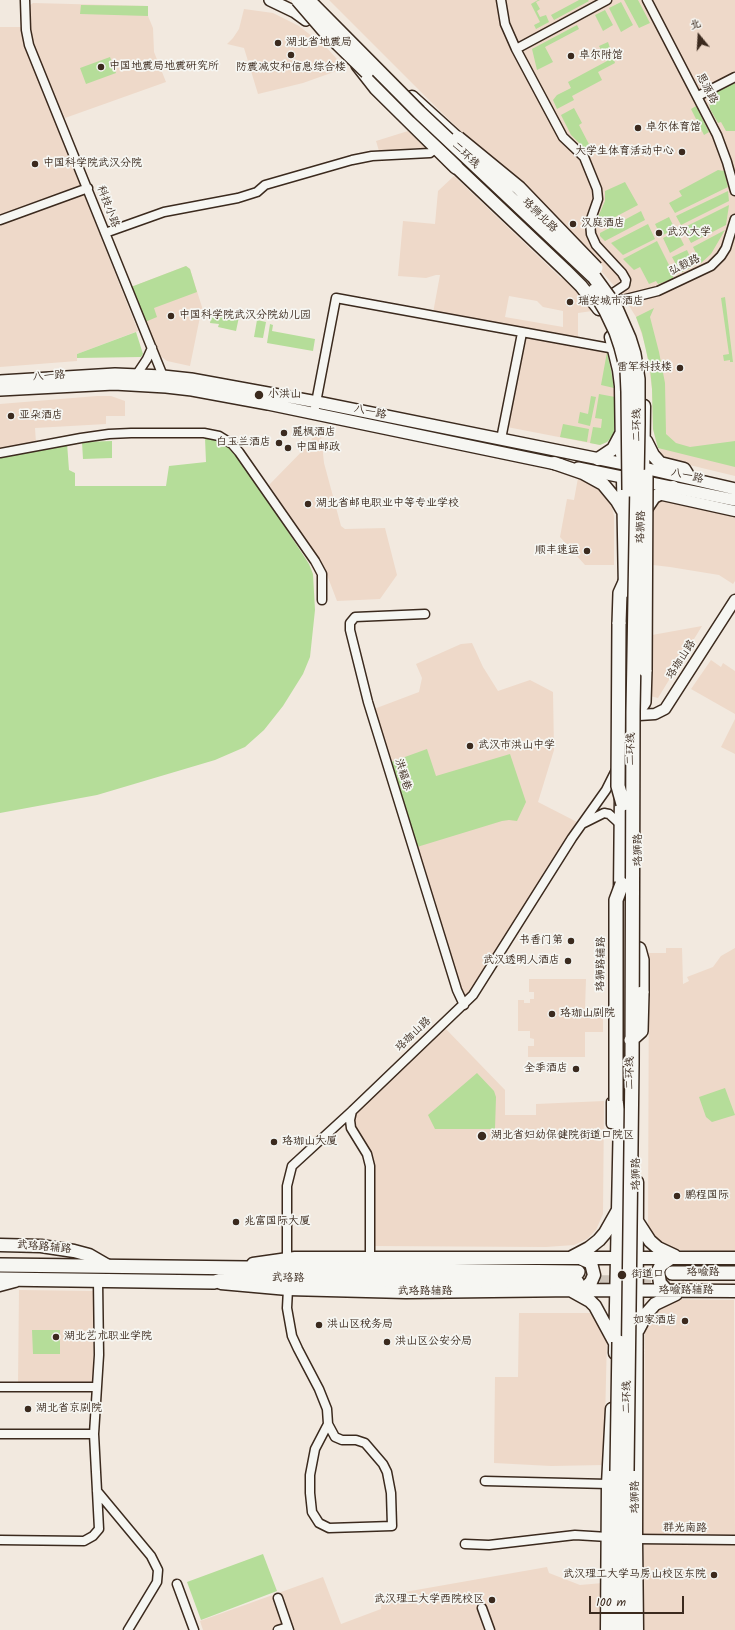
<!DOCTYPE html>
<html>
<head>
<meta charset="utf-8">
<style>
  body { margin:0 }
  #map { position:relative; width:735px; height:1630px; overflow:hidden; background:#f2e9df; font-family:Kalam,"LXGW WenKai TC",sans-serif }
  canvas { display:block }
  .north { position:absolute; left:679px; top:16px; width:40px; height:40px; -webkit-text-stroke:3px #f6f6f2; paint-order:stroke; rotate:342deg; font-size:11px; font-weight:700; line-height:16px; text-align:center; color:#3b2a1e }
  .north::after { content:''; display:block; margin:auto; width:14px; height:18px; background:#3b2a1e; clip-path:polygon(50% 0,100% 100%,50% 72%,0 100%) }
  .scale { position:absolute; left:589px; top:1596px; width:95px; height:18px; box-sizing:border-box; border:2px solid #3b2a1e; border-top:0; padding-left:5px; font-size:12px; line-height:14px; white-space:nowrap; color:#3b2a1e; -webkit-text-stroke:3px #f6f6f2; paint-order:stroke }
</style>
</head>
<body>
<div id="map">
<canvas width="735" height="1630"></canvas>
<div class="north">北</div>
<div class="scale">100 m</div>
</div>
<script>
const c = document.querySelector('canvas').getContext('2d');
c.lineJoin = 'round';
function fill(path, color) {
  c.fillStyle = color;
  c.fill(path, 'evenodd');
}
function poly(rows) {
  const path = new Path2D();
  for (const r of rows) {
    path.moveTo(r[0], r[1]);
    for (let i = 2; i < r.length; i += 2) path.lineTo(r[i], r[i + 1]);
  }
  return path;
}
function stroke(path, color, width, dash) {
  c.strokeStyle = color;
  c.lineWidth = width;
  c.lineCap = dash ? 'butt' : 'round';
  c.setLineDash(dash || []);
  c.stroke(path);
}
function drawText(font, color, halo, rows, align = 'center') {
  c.font = font + ' Kalam,"LXGW WenKai TC",sans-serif';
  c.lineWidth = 3.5;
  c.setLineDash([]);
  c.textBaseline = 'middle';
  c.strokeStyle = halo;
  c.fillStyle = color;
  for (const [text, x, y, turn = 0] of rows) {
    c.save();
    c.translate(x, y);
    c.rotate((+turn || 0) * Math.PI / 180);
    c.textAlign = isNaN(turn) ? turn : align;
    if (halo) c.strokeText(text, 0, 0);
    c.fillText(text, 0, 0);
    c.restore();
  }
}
const built = poly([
  [329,0,735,0,735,476,673,461,662,455,656,442,653,429,652,389,646,347,636,317,623,296,581,248,516,183,442,113],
  [33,3,148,6,148,16,153,28,154,52,166,82,65,118,32,46,30,35,29,6],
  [244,9,273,13,299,26,327,48,345,68,303,83,258,94,244,48,227,44,233,38,239,29],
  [0,27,21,27,22,36,27,50,138,331,77,354,77,361,0,367],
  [408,131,427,149,425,152,379,151,376,141],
  [454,176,561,278,563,277,586,302,592,311,578,313,578,339,433,313,440,275,436,275,426,278,398,276,403,221,435,224,438,191],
  [509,296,537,301,543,307,563,311,563,327,505,317],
  [186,266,190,269,202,307,190,366,167,361,159,355,131,287],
  [530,338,607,352,615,397,614,433,607,442,600,445,507,427,523,341],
  [97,396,111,396,125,401,125,416,106,416,106,424,35,428,36,443,0,450,0,404],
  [313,434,321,434,324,463,341,526,345,529,385,528,397,575,380,599,337,601,324,567,269,485,311,442],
  [578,478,595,483,612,507,614,516,614,565,585,565,560,537,567,499,574,500],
  [662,499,735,514,735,581,733,584,719,575,670,567,653,565,652,507],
  [702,626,658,698,650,696,652,635],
  [472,643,483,667,498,691,530,680,553,692,554,750,538,802,577,822,466,999,461,992,374,709,419,692,422,678,416,664,461,644],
  [711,660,721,667,723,663,735,671,735,714,691,689],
  [735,719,735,754,721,747],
  [666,948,682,948,683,984,689,981,687,977,713,967,721,956,735,948,735,1252,677,1250,661,1246,648,1230,649,953,666,953],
  [529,979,586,979,585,1009,603,1009,603,1032,585,1032,585,1057,528,1057,528,1046,534,1046,534,1039,530,1038,530,1031,518,1031,518,1000,524,1000,524,1003,530,1003,530,999,534,999,534,992,529,992],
  [444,1027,505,1090,505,1115,536,1115,536,1104,604,1101,603,1214,596,1230,587,1239,574,1245,546,1247,374,1246,373,1159,370,1153,354,1126,354,1113],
  [19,1290,94,1291,93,1385,18,1384],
  [665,1299,734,1300,735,1536,643,1534,645,1319],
  [519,1313,603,1313,607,1337,604,1465,551,1466,494,1463,495,1377,518,1377],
  [644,1544,735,1544,735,1630,644,1630],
  [547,1567,549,1573,580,1585,603,1583,603,1630,203,1630,200,1621,323,1577,341,1624,381,1609,382,1596]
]);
const green = poly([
  [538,0,540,0,536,2,540,9,537,11,540,17,546,15,549,22,536,29,534,25,540,22,531,4],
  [579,0,588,0,589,1,554,20,551,15],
  [624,0,638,0,650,23,639,28],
  [621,2,633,25,621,32,609,8],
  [81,5,148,6,148,16,80,14],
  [605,10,613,25,603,31,595,15],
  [577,25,579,29,545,47,553,62,537,70,532,49],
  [608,42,615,63,598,72,602,80,572,96,574,100,557,109,553,100,557,95,571,88,568,82,607,61,599,46],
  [110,57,116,73,86,84,80,68],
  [735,82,735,131,726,131,721,122,718,123,710,109,709,100,713,94],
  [696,106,709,132,704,135,691,109],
  [574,108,582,123,579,125,593,152,590,154,571,135,561,115],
  [718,170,724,171,728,187,675,213,669,203,682,196,679,191],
  [625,182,638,205,598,226,598,217,605,201,605,191],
  [728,191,729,201,681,225,676,216],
  [729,205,726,225,691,243,683,228],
  [641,211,645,220,605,241,600,236,600,233],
  [669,217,675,229,661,236,655,224],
  [648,224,655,239,623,255,611,243],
  [725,230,711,254,701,263,693,247],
  [677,231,684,245,670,253,663,238],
  [657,241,673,273,673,279,658,284,656,281,649,284,640,267,634,270,623,259],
  [687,250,694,266,682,272,679,270,672,257],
  [186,266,190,269,197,292,154,308,157,317,145,322,131,287],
  [725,297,733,362,730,362,730,360,724,361,723,355,729,354,721,298],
  [654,308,650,317,659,352,665,383,666,434,676,443,690,447,735,441,735,467,658,448,653,429,652,389,650,368,642,333,636,317],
  [212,313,239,317,236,331,218,327,219,324,210,323],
  [257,320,266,322,263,338,254,337],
  [270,324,273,325,272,331,315,339,313,351,267,343],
  [136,332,143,354,141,357,77,358,77,354],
  [607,352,611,370,614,388,601,385],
  [599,394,615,397,614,434,607,442,600,445,590,443,593,427,601,428,602,419,595,418],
  [591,396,596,397,590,426,578,423,580,412,588,414],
  [563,424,589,429,587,442,560,437],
  [205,438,220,441,226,445,246,467,309,564,313,574,315,610,310,657,303,674,283,706,264,730,245,747,215,760,97,795,0,813,0,457,67,443,69,470,75,473,75,486,166,486,169,466,206,462],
  [112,441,112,458,83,459,82,442],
  [427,749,436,776,510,754,526,802,517,821,509,820,502,821,417,847,391,762],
  [477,1073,494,1091,496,1097,495,1129,435,1129,428,1115],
  [725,1088,735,1115,712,1122,706,1117,699,1097],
  [32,1330,60,1330,60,1354,33,1354],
  [263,1554,277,1591,201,1620,187,1582]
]);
const trunkTunnel = poly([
  [581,1282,672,1281]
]);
const minor = poly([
  [25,0,26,30,29,45,163,376],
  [501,0,505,24,516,49,563,137,584,157,597,189,598,199,590,222,591,234,596,245,622,273,626,280,625,285,613,293],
  [647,0,717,135,727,162,735,191],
  [516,49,607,0],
  [698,96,735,77],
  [0,220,88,188],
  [105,233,164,212,238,198,257,192,265,185,352,160,372,156,430,153,436,148],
  [618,301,658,291,711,266,721,256,726,248,735,219],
  [137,374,147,359,152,348],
  [314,413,336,298,615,349],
  [501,439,522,333],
  [0,453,81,438,109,434,131,433,204,433,219,436,232,444,239,452,315,561,322,574,322,600],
  [425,614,355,617,350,623,350,630,368,702,457,990,464,1005],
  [584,823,604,813,609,814,620,824],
  [611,1102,611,1124,620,1124],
  [352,1111,350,1120,351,1128,367,1154,370,1166,370,1258],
  [287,1258,287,1186,292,1166,352,1111,473,995,572,838,606,790,616,770],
  [0,1287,15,1283],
  [288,1289,287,1308,292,1336,298,1349,319,1389,327,1409,328,1424,315,1449,310,1475,310,1493,312,1512,319,1523,329,1528,392,1526,391,1493,387,1472,383,1464,365,1443,356,1440,342,1440,335,1437,328,1424],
  [0,1387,97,1387],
  [0,1434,94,1434],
  [485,1481,608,1484],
  [97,1491,151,1556,158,1570,157,1582,128,1630],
  [636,1539,735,1540],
  [0,1540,84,1541,93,1536,99,1529,94,1434,99,1355,98,1281],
  [465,1544,489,1545,575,1535,608,1537],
  [177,1584,194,1630],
  [278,1598,289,1630],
  [482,1608,490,1630],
  [278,1630,288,1627]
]);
const tertiary = poly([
  [658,494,735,511],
  [639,715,655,714,665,709,735,600]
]);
const secondary = poly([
  [270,0,295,12,306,20],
  [0,381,115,374,163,376,191,379,317,402,644,468,735,489],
  [0,390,114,384,166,387,192,390,268,404,561,465],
  [578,468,735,500]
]);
const primary = poly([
  [412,97,465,145],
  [449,160,565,270,581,286,599,309],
  [611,337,619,370,621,386,622,455],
  [646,441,653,455,660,463,684,469,689,477],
  [598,459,613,449,621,434],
  [554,463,583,473,603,484,617,501,624,513],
  [623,478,625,591],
  [643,486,644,406],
  [644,512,654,497,673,487],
  [620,893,621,793],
  [637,1182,636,1539,637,1630],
  [637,1221,650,1241,658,1248,675,1256],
  [0,1245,41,1246,74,1251,89,1255,108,1266],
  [572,1257,589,1248,599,1240,605,1233,618,1210],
  [253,1264,295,1258,735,1258],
  [221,1283,288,1289,406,1292,577,1290,735,1291],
  [578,1290,588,1285,591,1282,594,1275,591,1263,582,1259],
  [572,1291,590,1301,595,1306,615,1343],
  [667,1291,660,1283,658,1271,661,1265,671,1258],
  [638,1330,647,1313,655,1304,676,1294],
  [615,1353,620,1115],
  [607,1630,608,1484,612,1409]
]);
const trunk = poly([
  [358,65,376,88,456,167],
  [619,624,620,593,625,582],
  [638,711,644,702,645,670],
  [639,949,642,960,642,993],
  [616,1101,620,1124],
  [0,1265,578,1272],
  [672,1273,735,1273],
  [0,1279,214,1282,230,1278,577,1282],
  [615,1630,617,1471],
  [626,1630,627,1471]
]);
const trunkBridge = poly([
  [298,0,323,29,367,72],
  [308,0,419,112,594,277,615,306,629,338,634,354,638,379,638,424,633,712,632,1064,627,1471],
  [458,138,519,188,596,268],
  [594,291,606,311,616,332,621,347,627,370,628,392,629,490],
  [619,624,618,786,623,804],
  [645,670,646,476],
  [631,1040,641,1031,642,993],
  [616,1101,616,900,622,884],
  [617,1471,619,1342]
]);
const markers = [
  [278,43,4,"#3b2a1e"],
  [291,55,4,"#3b2a1e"],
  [571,56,4,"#3b2a1e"],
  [101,67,4,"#3b2a1e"],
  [638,128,4,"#3b2a1e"],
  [682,152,4,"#3b2a1e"],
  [35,164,4,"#3b2a1e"],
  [573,224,4,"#3b2a1e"],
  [659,233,4,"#3b2a1e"],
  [570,302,4,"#3b2a1e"],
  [171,316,4,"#3b2a1e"],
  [680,368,4,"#3b2a1e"],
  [259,395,5,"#3b2a1e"],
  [11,416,4,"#3b2a1e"],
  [284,433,4,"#3b2a1e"],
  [279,443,4,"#3b2a1e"],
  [288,448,4,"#3b2a1e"],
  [308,504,4,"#3b2a1e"],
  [587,551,4,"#3b2a1e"],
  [470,746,4,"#3b2a1e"],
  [571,941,4,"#3b2a1e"],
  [568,961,4,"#3b2a1e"],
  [552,1014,4,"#3b2a1e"],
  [576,1069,4,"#3b2a1e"],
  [482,1136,5,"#3b2a1e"],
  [274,1142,4,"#3b2a1e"],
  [677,1196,4,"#3b2a1e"],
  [236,1222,4,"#3b2a1e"],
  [622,1275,5,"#3b2a1e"],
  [685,1321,4,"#3b2a1e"],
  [319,1325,4,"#3b2a1e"],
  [56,1337,4,"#3b2a1e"],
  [387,1342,4,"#3b2a1e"],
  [28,1409,4,"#3b2a1e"],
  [714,1575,4,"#3b2a1e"],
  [492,1600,4,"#3b2a1e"]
];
const poiNames = [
  ["湖北省地震局",286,43],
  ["卓尔附馆",579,56],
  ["中国地震局地震研究所",109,67],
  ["防震减灾和信息综合楼",291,68,"center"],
  ["卓尔体育馆",646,128],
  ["大学生体育活动中心",674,152,"right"],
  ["中国科学院武汉分院",43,164],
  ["汉庭酒店",581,224],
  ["武汉大学",667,233],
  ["瑞安城市酒店",578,302],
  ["中国科学院武汉分院幼儿园",179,316],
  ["雷军科技楼",672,368,"right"],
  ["小洪山",268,395],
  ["亚朵酒店",19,416],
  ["麗枫酒店",292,433],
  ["白玉兰酒店",271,443,"right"],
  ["中国邮政",296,448],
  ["湖北省邮电职业中等专业学校",316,504],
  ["顺丰速运",579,551,"right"],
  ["武汉市洪山中学",478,746],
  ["书香门第",563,941,"right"],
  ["武汉透明人酒店",560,961,"right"],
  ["珞珈山剧院",560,1014],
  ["全季酒店",568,1069,"right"],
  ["湖北省妇幼保健院街道口院区",491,1136],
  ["珞珈山大厦",282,1142],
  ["鹏程国际",685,1196],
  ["兆富国际大厦",244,1222],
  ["街道口",631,1275],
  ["如家酒店",677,1321,"right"],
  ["洪山区税务局",327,1325],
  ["湖北艺术职业学院",64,1337],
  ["洪山区公安分局",395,1342],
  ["湖北省京剧院",36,1409],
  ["武汉理工大学马房山校区东院",706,1575,"right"],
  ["武汉理工大学西院校区",484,1600,"right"]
];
const streetNames = [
  ["思源路",706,89,62],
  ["二环线",465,156,43],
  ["科技小路",107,207,69],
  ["珞狮北路",539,216,44],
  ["弘毅路",685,266,-26],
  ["八一路",49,377,-4],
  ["八一路",370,413,12],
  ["二环线",638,425,-90],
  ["八一路",687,477,13],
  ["珞狮路",642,527,-88],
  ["珞珈山路",682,660,-57],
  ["二环线",632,749,-89],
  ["洪福巷",402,775,73],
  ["珞狮路",639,850,-90],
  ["珞狮路辅路",602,964,-89],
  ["珞珈山路",414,1035,-44],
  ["二环线",631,1073,-90],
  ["珞狮路",637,1174,-90],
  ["武珞路辅路",44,1248,5],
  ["珞喻路",703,1273],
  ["武珞路",288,1279,1],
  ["珞喻路辅路",686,1291],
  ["武珞路辅路",425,1292],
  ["二环线",628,1397,-89],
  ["珞狮路",636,1497,-90],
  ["群光南路",685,1529,1]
];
fill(built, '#eed9c9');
fill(green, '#b5dd99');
stroke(trunkTunnel, '#cdc3b8', 13, [13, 6]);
stroke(minor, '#3b2a1e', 11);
stroke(tertiary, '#3b2a1e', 13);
stroke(secondary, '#3b2a1e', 14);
stroke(primary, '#3b2a1e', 15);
stroke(trunk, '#3b2a1e', 16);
stroke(minor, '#f6f6f2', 8);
stroke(tertiary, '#f6f6f2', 10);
stroke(secondary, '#f6f6f2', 11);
stroke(primary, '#f6f6f2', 12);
stroke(trunk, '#f6f6f2', 13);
stroke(trunkBridge, '#3b2a1e', 16, []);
stroke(trunkBridge, '#f6f6f2', 13);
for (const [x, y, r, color] of markers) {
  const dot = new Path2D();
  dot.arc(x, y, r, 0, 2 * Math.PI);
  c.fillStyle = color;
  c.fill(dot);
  stroke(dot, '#f6f6f2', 1.5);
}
drawText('11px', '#3b2a1e', '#f6f6f2', poiNames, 'left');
drawText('11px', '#3b2a1e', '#f6f6f2', streetNames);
</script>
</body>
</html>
